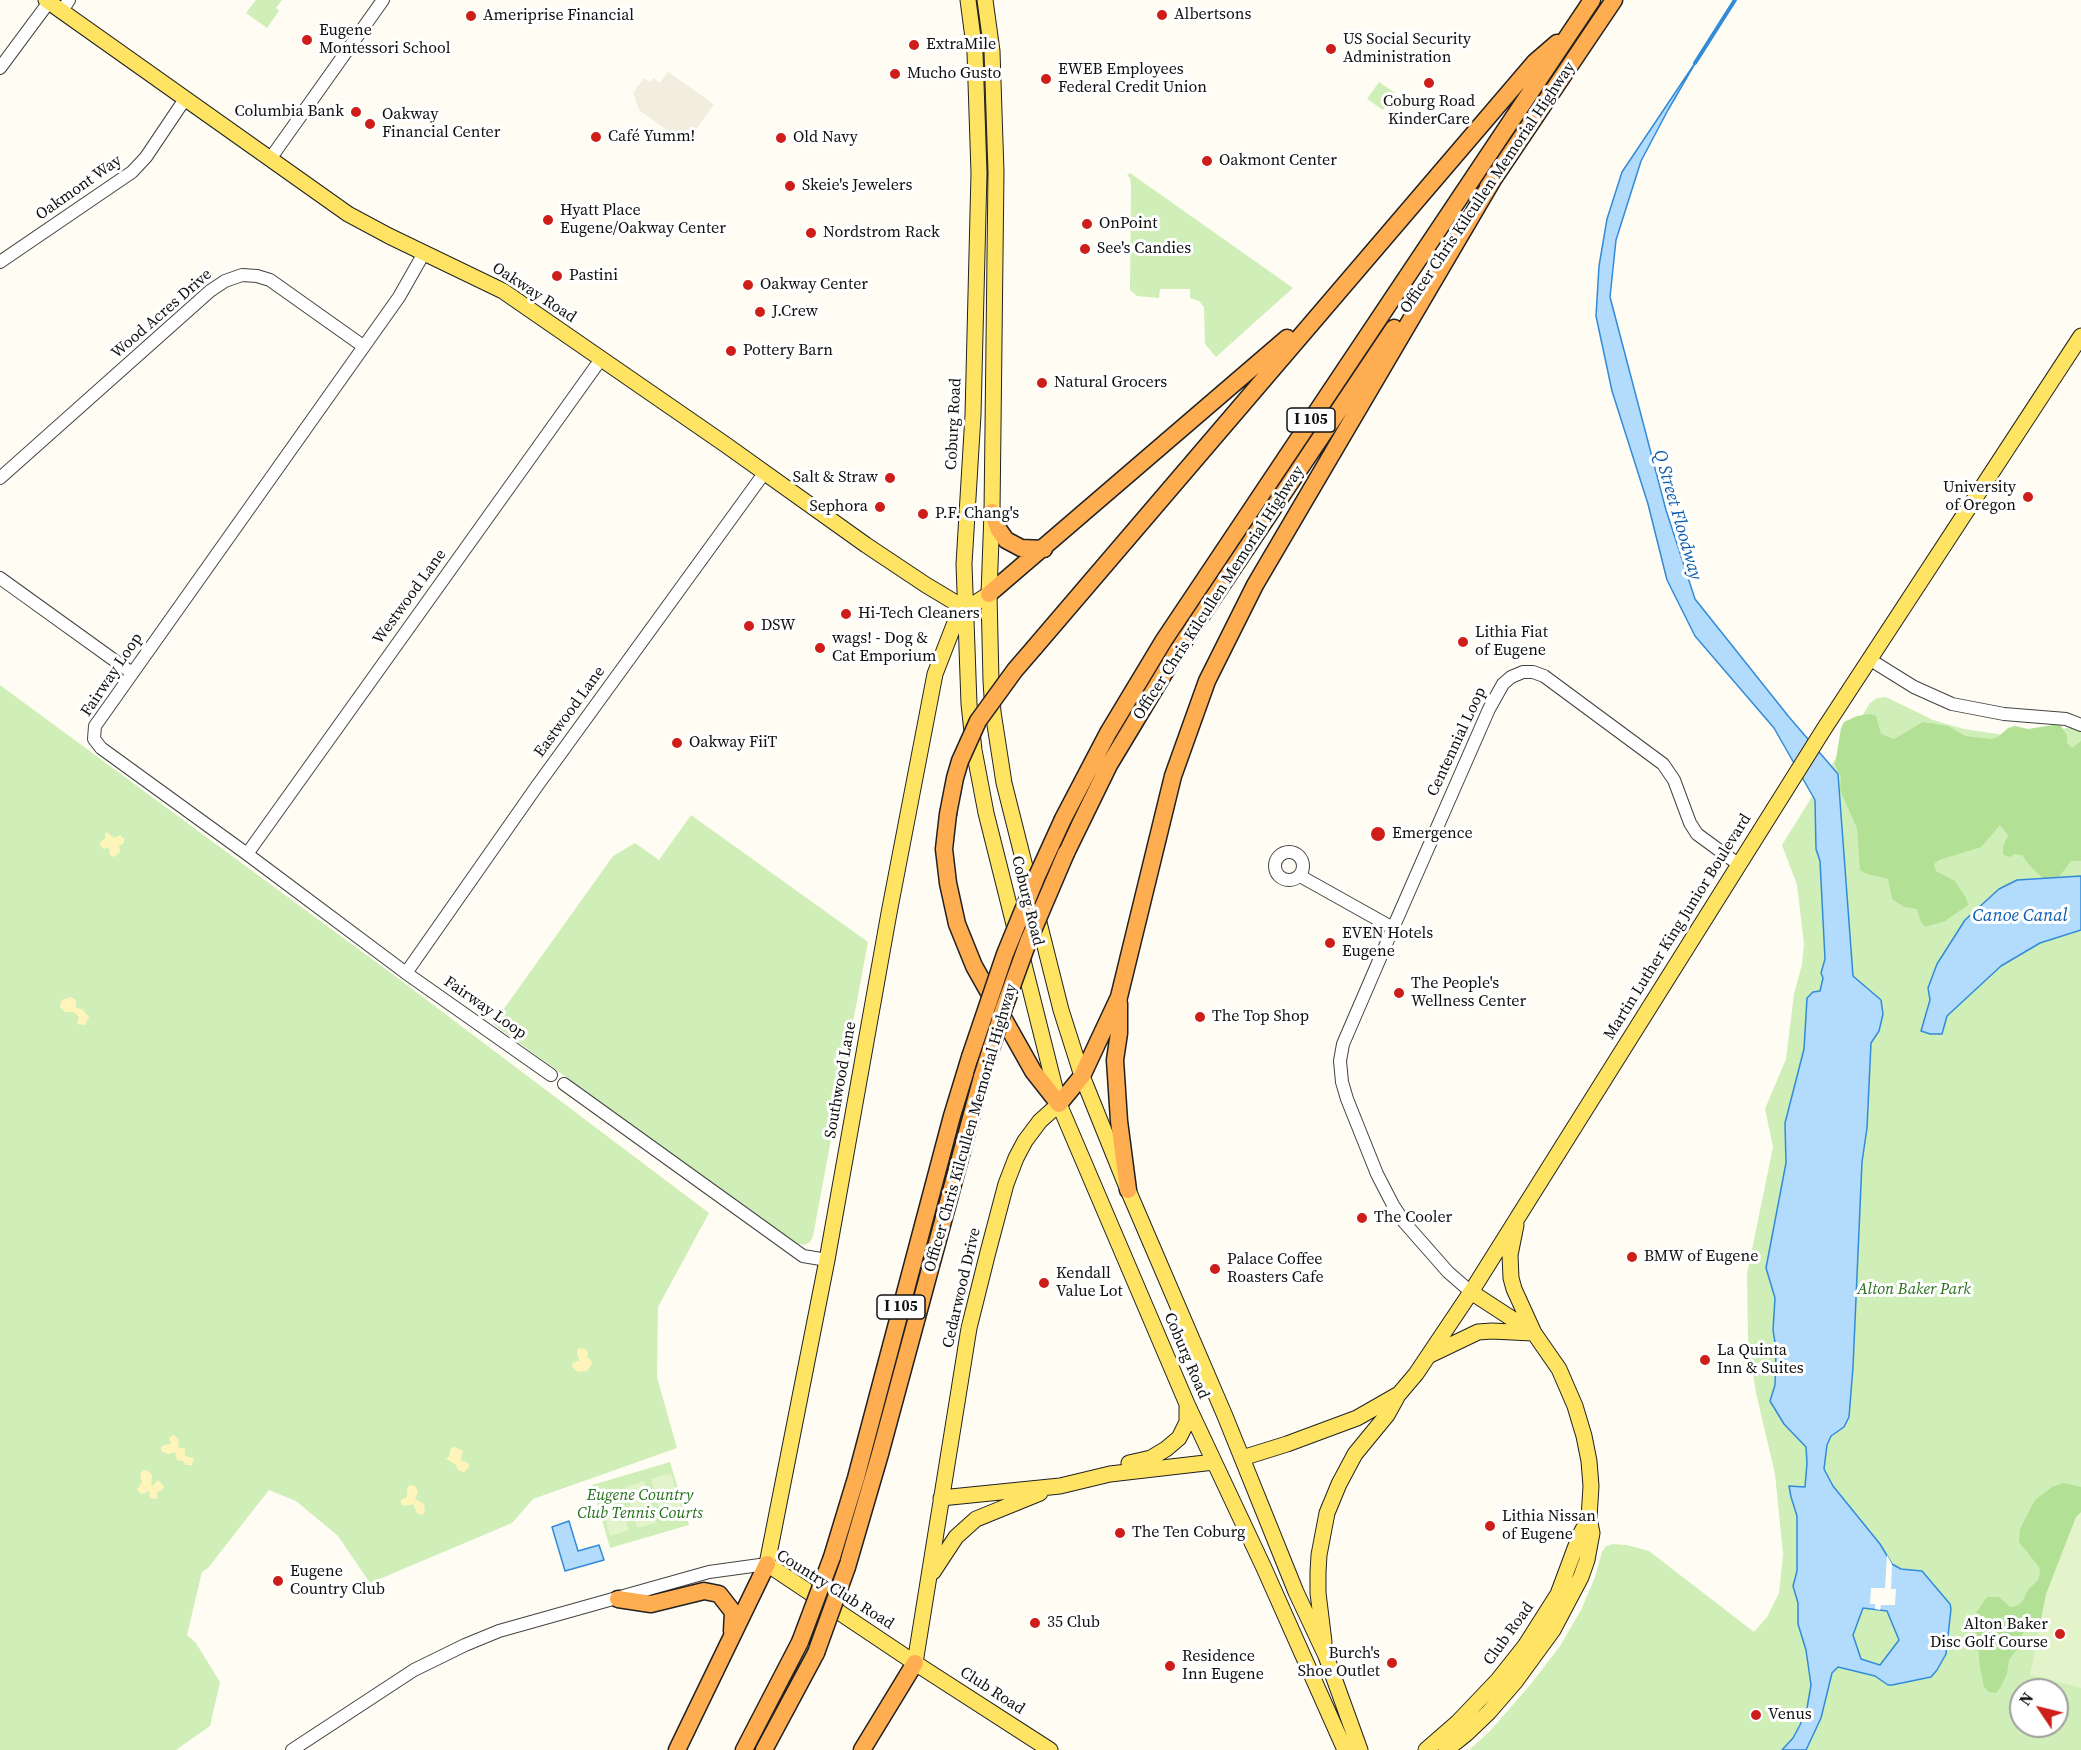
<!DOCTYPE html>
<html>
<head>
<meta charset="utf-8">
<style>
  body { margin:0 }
  #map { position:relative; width:2081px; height:1750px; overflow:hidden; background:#fffdf3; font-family:"Source Serif 4",serif }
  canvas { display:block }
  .north { position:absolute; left:2009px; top:1678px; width:60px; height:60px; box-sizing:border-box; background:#fff; border:2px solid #9f9f9f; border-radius:50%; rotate:305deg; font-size:16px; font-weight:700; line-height:24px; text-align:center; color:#101010 }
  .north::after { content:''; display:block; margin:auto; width:21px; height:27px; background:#ce1e1a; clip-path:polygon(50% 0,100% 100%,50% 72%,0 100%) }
</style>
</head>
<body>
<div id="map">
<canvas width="2081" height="1750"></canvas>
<div class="north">N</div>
</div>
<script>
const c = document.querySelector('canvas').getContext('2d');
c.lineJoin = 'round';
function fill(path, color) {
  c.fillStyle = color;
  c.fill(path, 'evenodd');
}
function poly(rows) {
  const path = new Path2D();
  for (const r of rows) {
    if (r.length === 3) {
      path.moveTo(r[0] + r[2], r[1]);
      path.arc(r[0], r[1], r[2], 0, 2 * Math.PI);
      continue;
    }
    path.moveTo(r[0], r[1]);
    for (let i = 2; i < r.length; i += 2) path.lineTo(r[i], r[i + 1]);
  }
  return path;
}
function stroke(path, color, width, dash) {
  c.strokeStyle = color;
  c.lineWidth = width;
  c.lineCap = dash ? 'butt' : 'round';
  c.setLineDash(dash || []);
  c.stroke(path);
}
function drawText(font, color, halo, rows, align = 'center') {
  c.font = font + ' "Source Serif 4",serif';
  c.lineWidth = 6;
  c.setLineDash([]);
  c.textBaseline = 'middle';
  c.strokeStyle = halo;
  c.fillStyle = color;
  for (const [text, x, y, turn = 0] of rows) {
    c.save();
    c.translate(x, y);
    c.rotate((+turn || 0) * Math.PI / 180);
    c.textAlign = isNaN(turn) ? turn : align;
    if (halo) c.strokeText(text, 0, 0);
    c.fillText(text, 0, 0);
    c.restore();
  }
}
const green = poly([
  [256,0,282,0,276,8,279,11,267,28,246,13],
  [1379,82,1395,93,1383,110,1367,99],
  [1130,173,1293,288,1216,357,1205,344,1204,307,1199,301,1190,298,1190,289,1160,289,1159,298,1137,296,1130,290,1131,184,1130,178,1127,175],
  [0,685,395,976,709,1213,658,1307,657,1377,677,1448,533,1499,512,1523,370,1583,338,1536,296,1501,269,1490,208,1568,202,1572,187,1635,196,1643,220,1682,210,1726,176,1750,0,1750],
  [1886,697,1933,720,1964,729,2011,736,2048,733,2081,724,2081,1750,1469,1750,1491,1730,1530,1685,1560,1646,1581,1610,1595,1577,1602,1552,1606,1546,1613,1544,1627,1545,1649,1551,1754,1632,1767,1617,1779,1593,1783,1554,1775,1474,1756,1393,1748,1340,1747,1274,1773,1147,1765,1109,1786,1059,1794,994,1802,964,1804,944,1797,885,1782,845,1870,703,1877,698],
  [2021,1690,2057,1690,2057,1726,2021,1726],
  [691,815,868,942,813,1236,810,1242,805,1245,795,1243,493,1024,613,856,635,843,659,860],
  [670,1462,689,1525,610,1548,592,1485]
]);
const forest = poly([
  [1870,714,1876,716,1881,734,1894,739,1923,722,1948,726,1965,736,1991,739,1998,737,2008,728,2015,726,2028,729,2060,724,2067,736,2067,743,2072,748,2081,741,2081,861,2071,861,2058,878,2045,880,2031,867,2022,855,2015,854,2009,857,2003,854,2003,847,2008,835,2000,825,1981,847,1939,860,1934,864,1936,871,1955,881,1966,898,1968,905,1945,921,1925,927,1921,922,1917,909,1904,907,1892,899,1888,879,1867,874,1860,870,1857,828,1840,790,1841,777,1835,765,1841,728,1844,722,1857,716],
  [2064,1483,2081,1487,2081,1677,2042,1630,2028,1627,2023,1633,2017,1649,2009,1660,2007,1674,2000,1688,1996,1693,1989,1692,1984,1687,1980,1667,1975,1620,1976,1613,1987,1597,1999,1597,2010,1607,2016,1606,2022,1602,2028,1590,2038,1580,2040,1574,2039,1567,2019,1542,2020,1529,2035,1500,2052,1487]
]);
const sand = poly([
  [107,832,114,838,120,835,124,839,124,843,119,846,120,852,114,857,110,855,109,847,104,849,100,845,101,841,105,839,105,834],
  [71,997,76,1000,76,1008,82,1009,89,1017,85,1025,77,1024,79,1017,74,1012,65,1012,60,1007,62,1000],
  [578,1348,585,1349,588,1353,587,1357,591,1360,592,1364,587,1371,578,1372,572,1367,573,1362,580,1361,577,1353],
  [174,1435,179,1440,178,1447,185,1449,185,1456,194,1458,192,1465,186,1465,183,1461,177,1460,175,1452,168,1454,161,1451,161,1447,164,1445,171,1444,169,1438],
  [455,1447,463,1451,461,1460,469,1464,469,1467,464,1472,458,1470,455,1464,446,1459,449,1456,451,1448],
  [143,1470,148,1471,152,1475,151,1485,153,1486,158,1480,164,1486,162,1490,157,1492,157,1498,155,1499,150,1498,149,1491,142,1494,137,1490,142,1482,140,1474],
  [409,1485,415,1486,418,1491,415,1499,424,1504,425,1510,423,1515,417,1513,413,1504,405,1506,401,1504,401,1500,407,1497,407,1490]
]);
const pitch = poly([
  [671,1473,683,1515,663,1520,651,1479],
  [644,1481,656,1523,637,1528,625,1487],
  [617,1489,629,1530,610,1536,598,1495],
  [2081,1512,2081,1688,2030,1675,2046,1594,2076,1517]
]);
const plaza = poly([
  [668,72,714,104,686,144,639,110,633,93,644,78,650,82,653,78,660,83]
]);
const water = poly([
  [1697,60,1668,110,1641,161,1616,240,1610,297,1666,510,1695,599,1789,717,1838,774,1853,976,1881,1000,1883,1014,1879,1031,1871,1043,1867,1128,1862,1162,1853,1367,1849,1417,1844,1427,1831,1436,1827,1445,1824,1469,1833,1486,1880,1544,1892,1564,1901,1569,1922,1571,1950,1604,1951,1609,1946,1654,1937,1670,1931,1677,1892,1685,1888,1685,1875,1676,1838,1667,1832,1673,1821,1718,1806,1750,1782,1750,1793,1738,1800,1725,1807,1708,1811,1685,1806,1650,1798,1624,1798,1603,1793,1586,1797,1571,1797,1516,1791,1497,1789,1486,1805,1487,1807,1463,1806,1447,1784,1424,1770,1401,1775,1385,1776,1349,1773,1330,1775,1298,1766,1268,1786,1163,1785,1123,1804,1049,1807,998,1813,992,1820,991,1823,978,1821,973,1825,959,1820,861,1816,849,1815,800,1774,728,1695,636,1667,580,1648,504,1612,391,1596,316,1599,266,1607,219,1622,172,1697,60],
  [1863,1608,1887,1611,1899,1640,1880,1665,1861,1659,1853,1635,1863,1608],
  [2081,876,2081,930,2040,943,2001,966,1947,1016,1942,1034,1930,1034,1921,1031,1930,1000,1928,988,1937,964,1965,920,1999,889,2017,880,2081,876],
  [569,1521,578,1551,599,1545,604,1560,565,1571,552,1527,569,1521]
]);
const pier = poly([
  [1887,1555,1892,1564,1891,1589,1896,1589,1895,1605,1881,1605,1880,1610,1875,1609,1875,1604,1870,1604,1871,1588,1885,1588]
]);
const stream = poly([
  [1695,63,1735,0]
]);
const minor = poly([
  [62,11,69,0],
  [0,68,49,2],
  [270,159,383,0],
  [424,253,399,297,95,726,94,739,101,748,247,854,406,973,551,1075],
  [0,262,132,172,146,157,185,99],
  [0,478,210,291,225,281,242,275,257,276,270,280,363,346],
  [0,578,132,673],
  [1869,659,1914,687,1952,704,2004,714,2066,719,2081,725],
  [1289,866,14],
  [247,854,601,359],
  [1300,876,1393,928],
  [406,973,537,786,765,472],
  [564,1084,803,1256,827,1260],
  [1471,1292,1448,1272,1404,1222,1393,1205,1377,1174,1347,1099,1342,1082,1340,1061,1343,1044,1393,928,1489,709,1503,684,1511,677,1523,672,1533,672,1544,676,1663,764,1674,780,1690,823,1697,834,1738,864],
  [292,1750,414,1670,465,1645,499,1631,709,1572,767,1564]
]);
const major = poly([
  [46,0,348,214,389,236,503,291,726,445,866,545,926,585,966,609],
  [968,0,975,53,979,173,973,415,964,564,969,704,974,750,986,813,1059,1104,1187,1404,1264,1568,1345,1750],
  [985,0,992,51,996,172,992,512,989,594,991,681,993,712,1004,783,1061,1010,1082,1076,1128,1190,1225,1416,1296,1592,1326,1656,1360,1750],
  [989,594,966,609,954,625,935,674,889,913,827,1260,767,1564,915,1663,1050,1750],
  [1516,1225,1510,1255,1511,1278,1514,1289,1534,1333],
  [1430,1355,1478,1332,1492,1331,1532,1333],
  [1242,1458,1287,1444,1357,1418,1399,1394,1416,1374,1471,1292,1824,729,2081,336],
  [1129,1463,1151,1458,1166,1449,1179,1438,1187,1422,1187,1407],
  [941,1498,1060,1486,1110,1474,1214,1462],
  [933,1572,956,1537,976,1519,1040,1493],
  [1324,1642,1318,1593,1318,1572,1319,1555,1327,1513,1339,1484,1355,1454,1387,1415,1397,1397],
  [915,1663,969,1328,988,1252,1006,1184,1016,1158,1025,1141,1040,1121,1059,1104],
  [1426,1750,1457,1723,1498,1680,1525,1646,1558,1594,1580,1535,1589,1518],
  [1446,1750,1466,1734,1489,1712,1515,1682,1553,1630,1581,1577,1587,1560,1592,1533,1589,1518,1591,1486,1589,1461,1584,1436,1575,1406,1559,1369,1534,1333,1471,1292]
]);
const highway = poly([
  [1488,187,1614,0],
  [992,512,999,530,1006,540,1021,548,1044,549],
  [989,594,1287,338],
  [1034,648,1535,62,1557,43],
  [948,814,944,849,948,883,957,924,974,966,1033,1071,1059,1104,1082,1076,1119,997,1173,776,1207,681,1255,585,1494,178],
  [1063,819,1108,733,1164,640,1592,0],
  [1066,853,1109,765,1177,652,1394,328],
  [1119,1003,1119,1033,1115,1060,1119,1121,1128,1190],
  [832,1557,856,1478,952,1116,970,1057],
  [847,1567,880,1454,982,1077],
  [618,1599,651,1604,704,1591,719,1594,733,1612,732,1631],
  [677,1750,767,1564],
  [744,1750,800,1642],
  [764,1750,816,1653],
  [862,1750,915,1663]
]);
const highwayBridge = poly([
  [948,814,955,778,960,761,978,721,1015,670,1034,648],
  [970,1057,1005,954,1037,876,1063,819],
  [982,1077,1004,1008,1028,942,1066,853],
  [800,1642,832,1557],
  [816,1653,847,1567]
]);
const markers = [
  [1162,15,6,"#ce1e1a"],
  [471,16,6,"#ce1e1a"],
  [307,40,6,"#ce1e1a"],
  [914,45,6,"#ce1e1a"],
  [1331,49,6,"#ce1e1a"],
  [895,74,6,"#ce1e1a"],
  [1046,79,6,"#ce1e1a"],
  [1429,83,6,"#ce1e1a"],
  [356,112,6,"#ce1e1a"],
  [370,124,6,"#ce1e1a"],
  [596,137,6,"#ce1e1a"],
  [781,138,6,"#ce1e1a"],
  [1207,161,6,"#ce1e1a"],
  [790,186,6,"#ce1e1a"],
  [548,220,6,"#ce1e1a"],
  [1087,224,6,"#ce1e1a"],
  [811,233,6,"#ce1e1a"],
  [1085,249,6,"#ce1e1a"],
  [557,276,6,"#ce1e1a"],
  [748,285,6,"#ce1e1a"],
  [760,312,6,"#ce1e1a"],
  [731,351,6,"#ce1e1a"],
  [1042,383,6,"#ce1e1a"],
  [890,478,6,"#ce1e1a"],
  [2028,497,6,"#ce1e1a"],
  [880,507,6,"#ce1e1a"],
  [923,514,6,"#ce1e1a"],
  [846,614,6,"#ce1e1a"],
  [749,626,6,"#ce1e1a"],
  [1463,642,6,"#ce1e1a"],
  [820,648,6,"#ce1e1a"],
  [677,743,6,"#ce1e1a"],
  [1378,834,8,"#ce1e1a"],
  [1330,943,6,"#ce1e1a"],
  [1399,993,6,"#ce1e1a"],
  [1200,1017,6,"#ce1e1a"],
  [1362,1218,6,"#ce1e1a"],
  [1632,1257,6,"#ce1e1a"],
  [1215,1269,6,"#ce1e1a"],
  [1044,1283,6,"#ce1e1a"],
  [1705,1360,6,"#ce1e1a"],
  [1490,1526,6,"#ce1e1a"],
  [1120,1533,6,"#ce1e1a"],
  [278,1581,6,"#ce1e1a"],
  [1035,1623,6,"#ce1e1a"],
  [2060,1634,6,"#ce1e1a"],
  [1392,1663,6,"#ce1e1a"],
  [1170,1666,6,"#ce1e1a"],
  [1756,1715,6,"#ce1e1a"]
];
const shields = [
  [1311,420,48],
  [901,1307,48]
];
const shieldNames = [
  ["I 105",1311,420],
  ["I 105",901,1307]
];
const poiNames = [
  ["Albertsons",1174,15],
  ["Ameriprise Financial",483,16],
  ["Eugene",319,31],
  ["Montessori School",319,49],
  ["US Social Security",1343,40],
  ["Administration",1343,58],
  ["ExtraMile",926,45],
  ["EWEB Employees",1058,70],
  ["Federal Credit Union",1058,88],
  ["Mucho Gusto",907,74],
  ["Coburg Road",1429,102,"center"],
  ["KinderCare",1429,120,"center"],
  ["Columbia Bank",344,112,"right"],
  ["Oakway",382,115],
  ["Financial Center",382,133],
  ["Café Yumm!",608,137],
  ["Old Navy",793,138],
  ["Oakmont Center",1219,161],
  ["Skeie's Jewelers",802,186],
  ["Hyatt Place",560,211],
  ["Eugene/Oakway Center",560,229],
  ["OnPoint",1099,224],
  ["Nordstrom Rack",823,233],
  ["See's Candies",1097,249],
  ["Pastini",569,276],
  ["Oakway Center",760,285],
  ["J.Crew",772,312],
  ["Pottery Barn",743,351],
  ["Natural Grocers",1054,383],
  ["Salt & Straw",878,478,"right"],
  ["University",2016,488,"right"],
  ["of Oregon",2016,506,"right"],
  ["Sephora",868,507,"right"],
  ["P.F. Chang's",935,514],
  ["Hi-Tech Cleaners",858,614],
  ["DSW",761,626],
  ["Lithia Fiat",1475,633],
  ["of Eugene",1475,651],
  ["wags! - Dog &",832,639],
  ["Cat Emporium",832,657],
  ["Oakway FiiT",689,743],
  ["Emergence",1392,834],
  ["EVEN Hotels",1342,934],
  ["Eugene",1342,952],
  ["The People's",1411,984],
  ["Wellness Center",1411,1002],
  ["The Top Shop",1212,1017],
  ["The Cooler",1374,1218],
  ["BMW of Eugene",1644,1257],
  ["Palace Coffee",1227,1260],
  ["Roasters Cafe",1227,1278],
  ["Kendall",1056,1274],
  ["Value Lot",1056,1292],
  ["La Quinta",1717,1351],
  ["Inn & Suites",1717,1369],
  ["Lithia Nissan",1502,1517],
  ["of Eugene",1502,1535],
  ["The Ten Coburg",1132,1533],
  ["Eugene",290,1572],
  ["Country Club",290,1590],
  ["35 Club",1047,1623],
  ["Alton Baker",2048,1625,"right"],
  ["Disc Golf Course",2048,1643,"right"],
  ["Burch's",1380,1654,"right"],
  ["Shoe Outlet",1380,1672,"right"],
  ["Residence",1182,1657],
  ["Inn Eugene",1182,1675],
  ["Venus",1768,1715]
];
const streetNames = [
  ["Oakmont Way",79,188,-35],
  ["Officer Chris Kilcullen Memorial Highway",1488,188,-56],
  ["Oakway Road",534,293,33],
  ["Wood Acres Drive",162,314,-41],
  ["Coburg Road",954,424,-87],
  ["Officer Chris Kilcullen Memorial Highway",1219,593,-57],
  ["Westwood Lane",410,597,-54],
  ["Fairway Loop",112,675,-56],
  ["Eastwood Lane",570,712,-54],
  ["Centennial Loop",1457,742,-65],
  ["Coburg Road",1027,901,76],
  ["Martin Luther King Junior Boulevard",1678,927,-58],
  ["Fairway Loop",485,1008,35],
  ["Southwood Lane",841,1080,-80],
  ["Officer Chris Kilcullen Memorial Highway",971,1128,-74],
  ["Cedarwood Drive",962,1288,-77],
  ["Coburg Road",1186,1356,67],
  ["Country Club Road",835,1590,32],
  ["Club Road",1509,1634,-54],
  ["Club Road",992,1691,33]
];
const parkNames = [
  ["Alton Baker Park",1914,1290],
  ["Eugene Country",640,1496],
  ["Club Tennis Courts",640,1514]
];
const waterNames = [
  ["Q Street Floodway",1677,515,74],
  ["Canoe Canal",2020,916]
];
fill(green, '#d0eeb8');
fill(forest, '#b2e095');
fill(sand, '#fff5bb');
fill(pitch, '#e3f4ca');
fill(plaza, '#f1eedf');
fill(water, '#b2dbfc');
stroke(water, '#328bd9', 1.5);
fill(pier, '#fffdf3');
stroke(stream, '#328bd9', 4);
stroke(minor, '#434343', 14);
stroke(major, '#212121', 17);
stroke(highway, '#212121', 19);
stroke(minor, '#fff', 12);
stroke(major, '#ffe463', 15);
stroke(highway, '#ffad51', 16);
stroke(highwayBridge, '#212121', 19, []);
stroke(highwayBridge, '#ffad51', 16);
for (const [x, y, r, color] of markers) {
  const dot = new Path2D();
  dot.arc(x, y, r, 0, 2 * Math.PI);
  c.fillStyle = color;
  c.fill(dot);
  stroke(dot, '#fff', 2);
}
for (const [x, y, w] of shields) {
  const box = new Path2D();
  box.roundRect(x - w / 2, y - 12, w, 24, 4.5);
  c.fillStyle = '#fff';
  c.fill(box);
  stroke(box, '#101010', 1.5);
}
drawText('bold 15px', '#101010', null, shieldNames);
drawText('16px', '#101010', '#fff', poiNames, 'left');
drawText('16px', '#101010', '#fff', streetNames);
drawText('italic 16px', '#256f19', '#fff', parkNames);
drawText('italic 18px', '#0c5cae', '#fff', waterNames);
</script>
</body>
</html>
